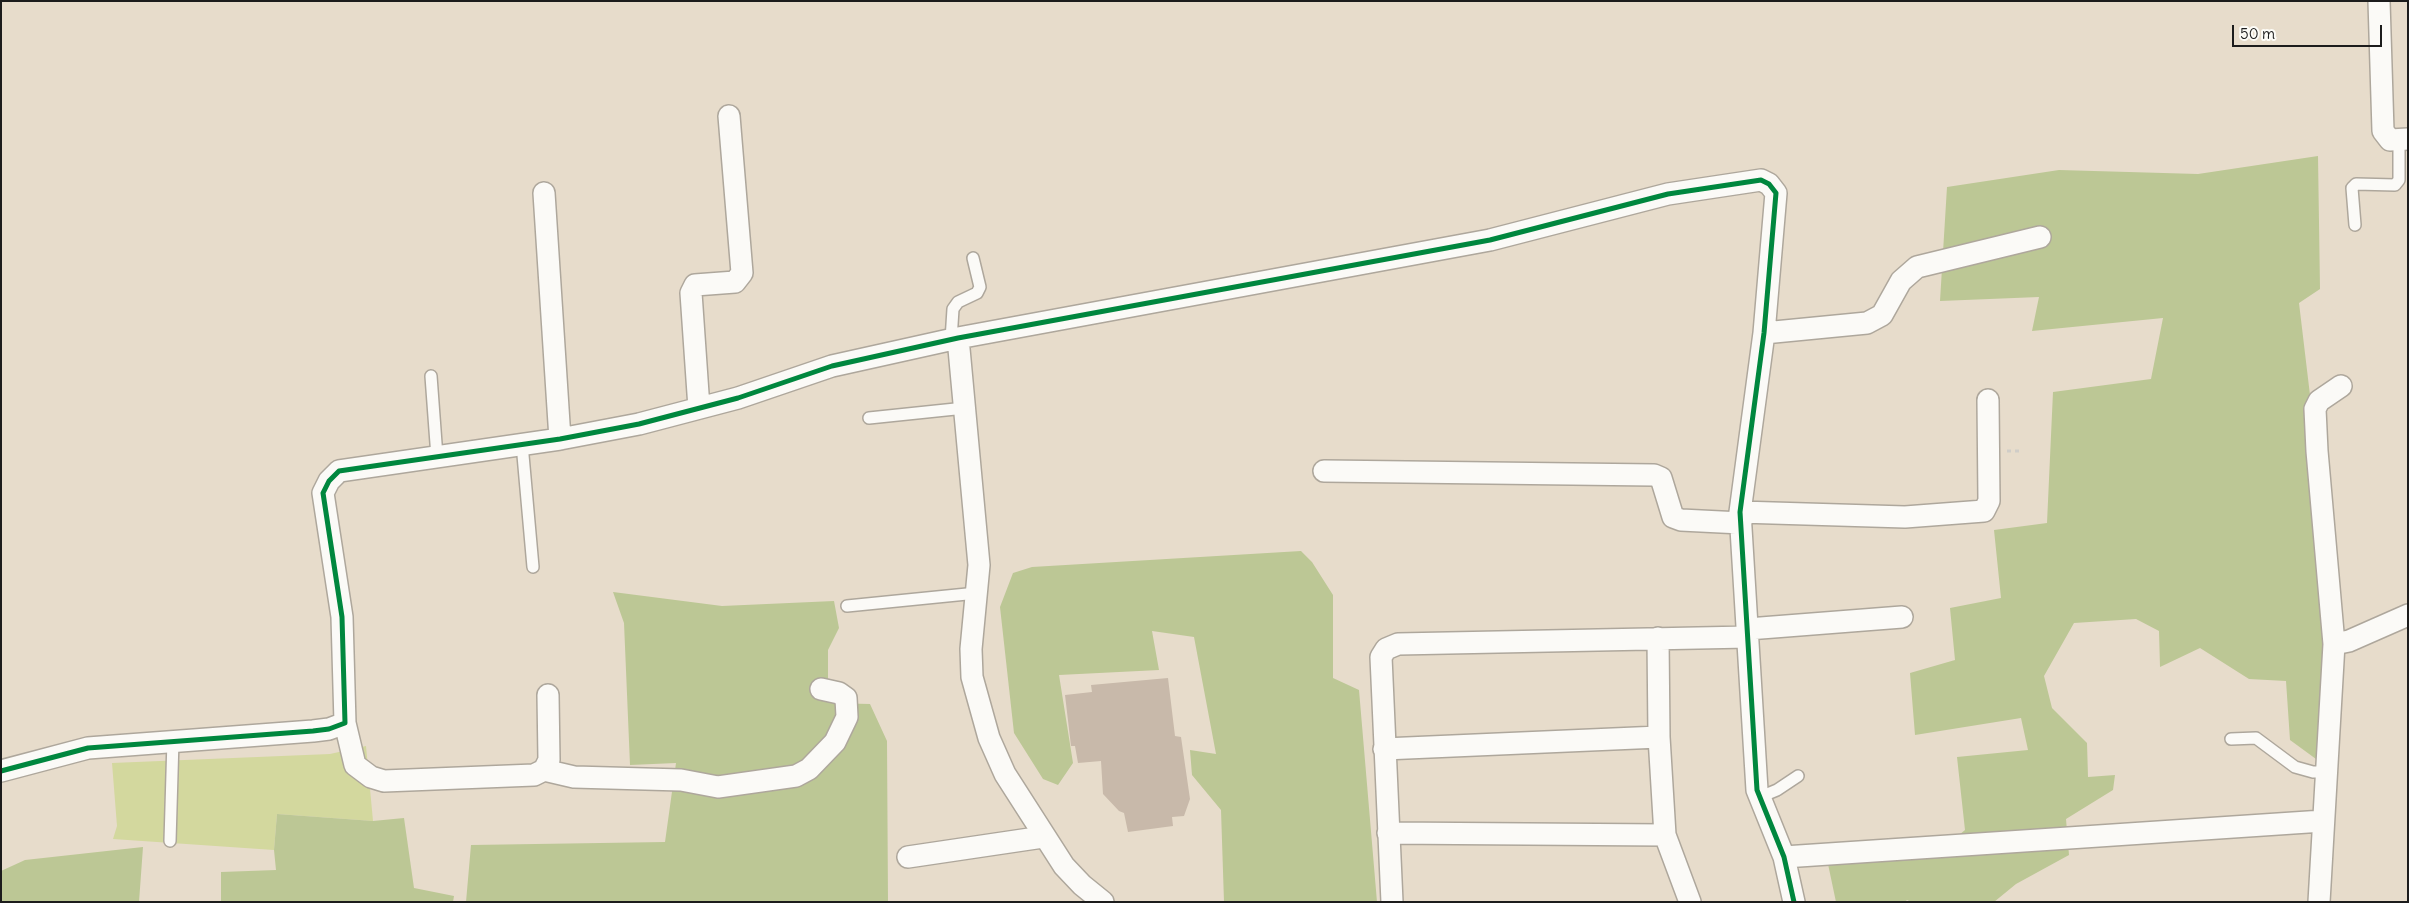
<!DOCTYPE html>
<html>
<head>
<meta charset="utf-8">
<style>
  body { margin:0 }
  #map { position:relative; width:2409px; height:903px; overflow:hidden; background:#e7dccb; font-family:Delius,sans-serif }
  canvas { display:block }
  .frame { position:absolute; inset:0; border:2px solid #1c1c1c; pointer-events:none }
  .scale { position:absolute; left:2232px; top:25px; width:150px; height:22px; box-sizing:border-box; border:2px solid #1c1c1c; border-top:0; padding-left:6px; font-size:15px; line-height:18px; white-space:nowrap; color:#1c1c1c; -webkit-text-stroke:4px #fdfcf7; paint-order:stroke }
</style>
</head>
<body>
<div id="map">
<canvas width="2409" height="903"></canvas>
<div class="frame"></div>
<div class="scale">50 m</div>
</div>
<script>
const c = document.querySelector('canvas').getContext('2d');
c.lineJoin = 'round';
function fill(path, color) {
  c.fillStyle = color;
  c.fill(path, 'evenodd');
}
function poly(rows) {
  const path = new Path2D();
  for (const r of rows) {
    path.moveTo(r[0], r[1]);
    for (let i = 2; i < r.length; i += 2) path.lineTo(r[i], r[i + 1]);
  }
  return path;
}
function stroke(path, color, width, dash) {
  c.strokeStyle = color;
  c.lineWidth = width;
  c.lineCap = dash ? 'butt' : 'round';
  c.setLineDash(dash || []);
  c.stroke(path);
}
const green = poly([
  [366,746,373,821,277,814,274,850,113,839,117,826,112,763,330,754]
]);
const forest = poly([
  [2318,156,2320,289,2299,303,2336,613,2316,759,2290,740,2286,681,2249,679,2200,648,2160,667,2159,631,2136,619,2074,623,2044,676,2052,708,2087,743,2088,777,2115,775,2113,790,2066,819,2069,855,2016,884,1994,902,1911,902,1907,900,1905,902,1836,902,1828,864,1937,853,1965,830,1957,757,2028,750,2021,718,1915,735,1910,673,1955,660,1950,608,2001,598,1994,530,2047,523,2053,392,2151,379,2163,318,2032,331,2039,297,1940,301,1947,187,2059,170,2198,174],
  [1301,551,1312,562,1333,595,1333,678,1359,690,1377,902,1224,902,1221,810,1192,775,1190,750,1216,754,1194,637,1152,631,1159,670,1059,675,1073,763,1058,785,1043,779,1014,733,1000,607,1013,573,1032,567],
  [613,592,722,606,834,601,839,628,828,650,828,703,870,704,887,741,888,902,466,902,471,845,665,842,676,763,630,765,624,623],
  [277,814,373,821,404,818,414,888,454,896,453,902,221,902,221,872,276,870,274,850],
  [143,847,139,902,1,902,1,871,25,860]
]);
const building = poly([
  [1168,678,1175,736,1181,737,1190,799,1184,816,1172,817,1173,826,1128,832,1124,813,1119,811,1103,794,1101,761,1078,763,1075,746,1071,746,1065,695,1092,692,1091,685]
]);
const path = poly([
  [2007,451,2019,451]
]);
const lane = poly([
  [2355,225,2352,188,2356,184,2395,185,2399,180,2399,140],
  [951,340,953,309,958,302,977,293,980,287,973,258],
  [431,376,437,457],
  [869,418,965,408],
  [522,444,533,567],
  [847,606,977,593],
  [2231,739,2256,738,2295,767,2313,772,2326,772],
  [1760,797,1777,790,1798,776],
  [170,841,173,740]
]);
const street = poly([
  [2379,1,2383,131,2390,140,2408,139],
  [544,193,560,439],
  [1764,333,1867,323,1882,315,1901,281,1917,267,2040,237],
  [958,338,979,565,971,649,972,677,989,738,1005,774,1064,866,1082,885,1103,902],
  [699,408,691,293,695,285,735,282,742,273,729,116],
  [1324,471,1654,475,1661,478,1673,517,1681,520,1741,523],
  [1740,512,1905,517,1984,511,1989,501,1988,400],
  [1748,629,1902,617],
  [1658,638,1659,737,1665,835,1690,902],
  [2334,644,2317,451,2315,409,2319,401,2341,386],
  [345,723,355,765,371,777,384,781,534,775,544,770,549,760,548,695],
  [1384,749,1659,737],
  [544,770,574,777,681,780,718,787,796,776,809,769,835,742,847,717,846,698,839,693,821,689],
  [1,771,88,748,313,731,329,729,345,723,342,617,323,493,329,481,339,471,560,439,639,424,738,398,832,366,958,338,1490,240,1668,194,1761,180,1769,184,1776,193,1764,333,1740,512,1757,790,1784,857,1794,902],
  [1388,833,1665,835],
  [908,857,1043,837],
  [1784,857,2323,821],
  [1392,902,1381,657,1386,649,1398,644,1748,637],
  [2319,902,2334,644,2349,641,2408,615]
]);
const cycleway = poly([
  [1,771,88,748,313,731,329,729,345,723,342,617,323,493,329,481,339,471,560,439,639,424,738,398,832,366,958,338,1490,240,1668,194,1761,180,1769,184,1776,193,1764,333,1740,512,1757,790,1784,857,1794,902]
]);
fill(green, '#d3d89e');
fill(forest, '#bcc795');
fill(building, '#c8b9aa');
stroke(lane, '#aea79c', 14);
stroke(street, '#aea79c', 24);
stroke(path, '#d0cdc8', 3, [4, 4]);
stroke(lane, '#fbfaf7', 11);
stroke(street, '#fbfaf7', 21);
stroke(cycleway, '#00873e', 5);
</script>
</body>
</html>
